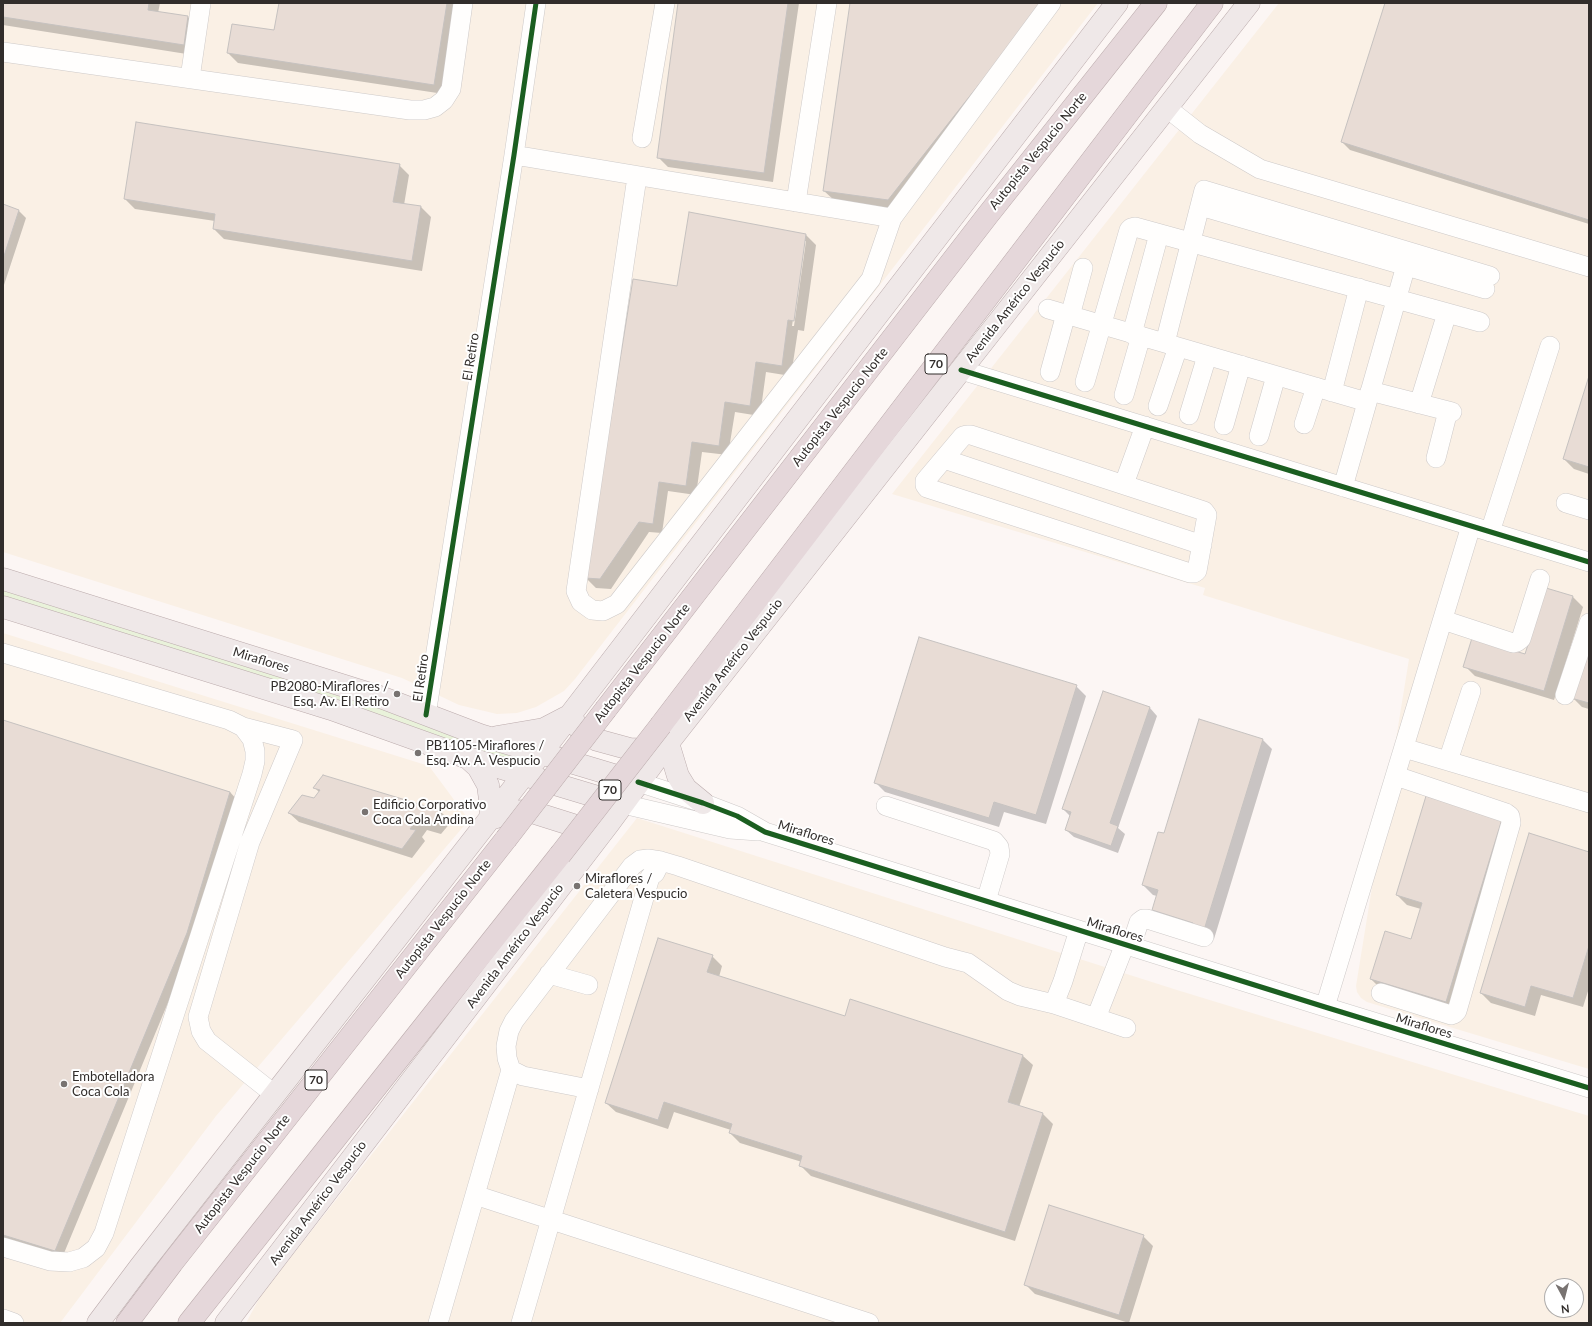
<!DOCTYPE html>
<html>
<head>
<meta charset="utf-8">
<style>
  body { margin:0 }
  #map { position:relative; width:1592px; height:1326px; overflow:hidden; background:#fcf6f4; font-family:Lato,sans-serif }
  canvas { display:block }
  .frame { position:absolute; inset:0; border:4px solid #312d2b; pointer-events:none }
  .north { position:absolute; left:1544px; top:1278px; width:40px; height:40px; box-sizing:border-box; background:#fff; border:1px solid #adabaa; border-radius:50%; rotate:173deg; font-size:11px; font-weight:700; line-height:16px; text-align:center; color:#312d2b }
  .north::after { content:''; display:block; margin:auto; width:14px; height:18px; background:#787371; clip-path:polygon(50% 0,100% 100%,50% 72%,0 100%) }
</style>
</head>
<body>
<div id="map">
<canvas width="1592" height="1326"></canvas>
<div class="frame"></div>
<div class="north">N</div>
</div>
<script>
const c = document.querySelector('canvas').getContext('2d');
c.lineJoin = 'round';
function fill(path, color) {
  c.fillStyle = color;
  c.fill(path, 'evenodd');
}
function poly(rows) {
  const path = new Path2D();
  for (const r of rows) {
    path.moveTo(r[0], r[1]);
    for (let i = 2; i < r.length; i += 2) path.lineTo(r[i], r[i + 1]);
  }
  return path;
}
function stroke(path, color, width, dash) {
  c.strokeStyle = color;
  c.lineWidth = width;
  c.lineCap = dash ? 'butt' : 'round';
  c.setLineDash(dash || []);
  c.stroke(path);
}
function drawText(font, color, halo, rows, align = 'center') {
  c.font = font + ' Lato,sans-serif';
  c.lineWidth = 4;
  c.setLineDash([]);
  c.textBaseline = 'middle';
  c.strokeStyle = halo;
  c.fillStyle = color;
  for (const [text, x, y, turn = 0] of rows) {
    c.save();
    c.translate(x, y);
    c.rotate((+turn || 0) * Math.PI / 180);
    c.textAlign = isNaN(turn) ? turn : align;
    if (halo) c.strokeText(text, 0, 0);
    c.fillText(text, 0, 0);
    c.restore();
  }
}
const industrial = poly([
  [3,3,1098,3,575,679,564,691,536,707,517,713,497,714,459,705,402,678,3,552],
  [1279,3,1589,3,1589,1069,1367,1002,1361,998,1357,992,1356,986,1409,659,1203,595,1205,588,892,494],
  [3,633,429,766,469,820,216,1116,60,1323,3,1323],
  [637,818,1177,990,1589,1116,1589,1323,246,1323,261,1295],
  [1552,1286,1576,1286,1576,1310,1552,1310]
]);
const green = poly([
  [3,588,528,754,519,767,3,604]
]);
const shadow = poly([
  [3,3,160,3,158,13,188,17,198,27,193,55,3,25],
  [280,3,458,3,444,94,238,63,228,53,275,31],
  [679,3,799,3,773,182,668,167,658,157],
  [851,3,1054,3,898,210,834,200,824,191],
  [1386,3,1589,3,1589,224,1350,150,1342,142],
  [399,165,409,175,404,205,421,207,431,217,422,271,224,239,214,229,215,221,135,209,125,199],
  [3,206,18,210,26,218,3,288],
  [690,214,806,235,816,245,804,331,798,330,791,376,766,372,760,416,735,412,728,455,702,452,696,495,668,491,662,533,649,532,611,589,596,588,586,578,678,287],
  [804,241,806,241,794,326,792,326],
  [1589,379,1589,474,1574,469,1564,459],
  [1546,589,1573,597,1583,607,1554,700,1475,676,1465,666,1526,656],
  [1589,644,1589,709,1582,707,1572,697],
  [1076,686,1086,696,1046,824,1004,812,999,827,885,792,875,782],
  [1104,692,1150,708,1157,716,1118,828,1125,834,1118,853,1074,837,1066,830,1071,817,1063,809],
  [3,721,230,792,237,800,194,940,62,1258,3,1240],
  [1262,739,1272,749,1214,939,1163,920,1153,910,1157,896,1153,895,1143,885],
  [323,776,441,812,451,822,441,834,427,830,422,837,425,841,412,858,299,822,289,813,314,799,320,793,315,788],
  [1502,820,1456,1012,1381,989,1371,979,1412,940,1421,909,1407,905,1397,895],
  [1589,853,1589,988,1583,1007,1541,995,1535,1016,1491,1003,1481,993],
  [712,956,722,966,719,977,846,1017,1023,1056,1033,1065,1019,1107,1043,1114,1053,1124,1015,1241,811,1176,801,1166,802,1162,740,1143,730,1133,731,1130,674,1112,668,1129,616,1112,606,1103],
  [1143,1236,1153,1246,1129,1323,1035,1294,1025,1284]
]);
const building = poly([
  [3,3,149,3,148,10,188,16,184,45,3,17,3,3],
  [279,3,447,3,434,85,227,53,232,24,274,30,279,3],
  [678,3,788,3,764,173,657,158,678,3],
  [850,3,1043,3,888,200,823,191,850,3],
  [1385,3,1589,3,1589,220,1341,142,1385,3],
  [136,122,400,164,393,202,421,206,412,261,213,229,215,214,124,199,136,122],
  [3,204,19,210,3,259,3,204],
  [689,212,806,234,794,321,788,320,782,366,756,362,750,406,725,402,719,446,692,442,686,486,659,482,653,524,639,522,600,579,585,578,633,279,677,286,689,212],
  [1589,376,1589,467,1563,459,1589,376],
  [1546,588,1573,596,1544,691,1463,667,1472,638,1525,654,1546,588],
  [919,637,1077,685,1036,815,994,802,989,818,874,783,919,637],
  [1589,640,1589,703,1571,698,1589,640],
  [1103,691,1150,707,1110,823,1118,826,1111,846,1065,830,1071,812,1062,809,1103,691],
  [1199,719,1263,739,1204,930,1192,926,1193,923,1152,910,1158,890,1142,885,1158,832,1164,833,1199,719],
  [3,720,230,792,187,933,55,1251,3,1235,3,720],
  [323,775,442,811,431,824,416,821,410,829,416,830,402,849,288,813,302,795,314,798,320,790,313,788,323,775],
  [1426,796,1502,819,1446,1002,1370,979,1385,931,1411,939,1422,903,1396,895,1426,796],
  [1529,833,1589,852,1589,946,1573,998,1531,986,1525,1007,1480,993,1529,833],
  [658,938,713,955,707,972,845,1016,850,999,1023,1055,1008,1102,1043,1113,1005,1232,799,1166,802,1156,729,1133,732,1124,664,1102,658,1120,605,1103,658,938],
  [1049,1205,1144,1235,1119,1315,1024,1285,1049,1205]
]);
const minor = poly([
  [3,52,410,110,424,110,435,107,444,100,451,89,463,3],
  [190,78,201,3],
  [1167,108,1200,134,1260,169,1589,267],
  [642,138,665,3],
  [514,155,892,218],
  [637,177,576,591,581,602,592,610,603,611,617,604,871,279,892,218,1051,3],
  [796,202,827,3],
  [1200,206,1485,289],
  [1048,309,1367,402],
  [1070,316,1083,268],
  [1132,334,1159,234],
  [1165,343,1204,190,1490,276],
  [961,370,1589,562],
  [1050,372,1066,314],
  [1085,382,1129,230,1131,228,1135,227,1480,322],
  [1370,391,1452,412],
  [1332,392,1359,288],
  [1124,395,1141,336],
  [1419,404,1447,313],
  [1158,406,1178,347],
  [1189,415,1207,356],
  [1304,424,1316,387],
  [1224,425,1241,365],
  [967,435,971,435,1204,511,1207,515,1197,571,1194,573,1190,573,927,488,925,485,925,481,963,436,967,435],
  [1259,436,1276,376],
  [1436,458,1448,411],
  [944,459,1202,545],
  [1124,484,1145,426],
  [1343,487,1409,255],
  [1566,503,1589,510],
  [1490,532,1550,346],
  [1443,620,1513,643,1517,642,1521,639,1540,579],
  [3,653,229,720,243,727,252,739,255,751,255,761,252,774,104,1233,96,1248,83,1258,69,1262,50,1261,3,1247],
  [1565,695,1589,623],
  [426,715,514,155,536,3],
  [243,727,293,740,250,842,198,1017,201,1031,207,1041,274,1094],
  [1404,748,1589,803],
  [1448,761,1471,691],
  [638,782,703,803,737,816,765,832,1325,1007,1589,1088],
  [623,804,730,829,758,831],
  [886,806,994,841,999,847,1000,854,986,901],
  [1131,946,1139,922,1143,919,1147,919,1204,937],
  [549,974,588,985],
  [1381,993,1451,1015,1454,1014,1457,1011,1511,823,1510,816,1506,813,1396,776],
  [1054,1004,1063,981,1079,930],
  [1325,1007,1471,526],
  [1096,1018,1125,944],
  [511,1070,523,1076,589,1089],
  [475,1195,869,1323],
  [3,1319,14,1323],
  [438,1323,511,1070,507,1058,506,1046,509,1031,514,1021,632,866,640,860,648,859,661,861],
  [521,1323,650,877,655,873,661,861,678,866,945,957,968,963,1008,991,1020,996,1054,1004,1126,1028]
]);
const major = poly([
  [3,579,383,698,480,735,637,782],
  [3,607,331,709,468,758,621,804],
  [497,737,544,729,569,716,579,728,597,740,630,749,648,750,668,743,678,776,686,789,703,803],
  [468,758,478,767,488,785,491,807,490,819,511,812,525,811,535,813,573,825,585,835,591,844],
  [98,1323,140,1267,541,753,1117,3],
  [226,1323,609,823,668,743,1249,3]
]);
const highway = poly([
  [606,709,987,216,1156,3],
  [661,725,1212,3],
  [127,1323,172,1263,506,839],
  [189,1323,560,855]
]);
const highwayBridge = poly([
  [506,839,606,709],
  [560,855,661,725]
]);
const cycleway = poly([
  [961,370,1589,562],
  [426,715,514,155,536,3],
  [638,782,703,803,737,816,765,832,1325,1007,1589,1088]
]);
const markers = [
  [397,694,4,"#787371"],
  [418,753,4,"#787371"],
  [365,812,4,"#787371"],
  [577,886,4,"#787371"],
  [64,1084,4,"#787371"]
];
const shields = [
  [936,364,22],
  [610,790,22],
  [316,1080,22]
];
const shieldNames = [
  ["70",936,364],
  ["70",610,790],
  ["70",316,1080]
];
const streetNames = [
  ["Autopista Vespucio Norte",1038,151,-51],
  ["Avenida Américo Vespucio",1015,301,-52],
  ["El Retiro",471,357,-81],
  ["Autopista Vespucio Norte",840,407,-52],
  ["Miraflores",261,660,17],
  ["Avenida Américo Vespucio",733,660,-52],
  ["Autopista Vespucio Norte",642,663,-52],
  ["El Retiro",421,678,-82],
  ["Miraflores",806,833,17],
  ["Autopista Vespucio Norte",443,919,-52],
  ["Miraflores",1115,930,17],
  ["Avenida Américo Vespucio",515,946,-53],
  ["Miraflores",1424,1026,17],
  ["Autopista Vespucio Norte",242,1174,-52],
  ["Avenida Américo Vespucio",318,1203,-53]
];
const poiNames = [
  ["PB2080-Miraflores /",389,687,"right"],
  ["Esq. Av. El Retiro",389,702,"right"],
  ["PB1105-Miraflores /",426,746],
  ["Esq. Av. A. Vespucio",426,761],
  ["Edificio Corporativo",373,805],
  ["Coca Cola Andina",373,820],
  ["Miraflores /",585,879],
  ["Caletera Vespucio",585,894],
  ["Embotelladora",72,1077],
  ["Coca Cola",72,1092]
];
fill(industrial, '#faf0e5');
fill(green, '#e9f2da');
fill(shadow, '#0003');
fill(building, '#e8dcd5');
stroke(building, '#c6c2c0', 1);
stroke(minor, '#cecac9', 20);
stroke(major, '#bbabac', 23);
stroke(highway, '#bbabac', 23);
stroke(minor, '#fffefd', 19);
stroke(major, '#efe8e8', 22);
stroke(highway, '#e5d7da', 22);
stroke(highwayBridge, '#bbabac', 23, []);
stroke(highwayBridge, '#e5d7da', 22);
stroke(cycleway, '#1b5e20', 5);
for (const [x, y, r, color] of markers) {
  const dot = new Path2D();
  dot.arc(x, y, r, 0, 2 * Math.PI);
  c.fillStyle = color;
  c.fill(dot);
  stroke(dot, '#fff', 1.5);
}
for (const [x, y, w] of shields) {
  const box = new Path2D();
  box.roundRect(x - w / 2, y - 10, w, 20, 3);
  c.fillStyle = '#fff';
  c.fill(box);
  stroke(box, '#312d2b', 1);
}
drawText('bold 12px', '#312d2b', null, shieldNames);
drawText('13px', '#312d2b', '#fff', streetNames);
drawText('13px', '#312d2b', '#fff', poiNames, 'left');
</script>
</body>
</html>
